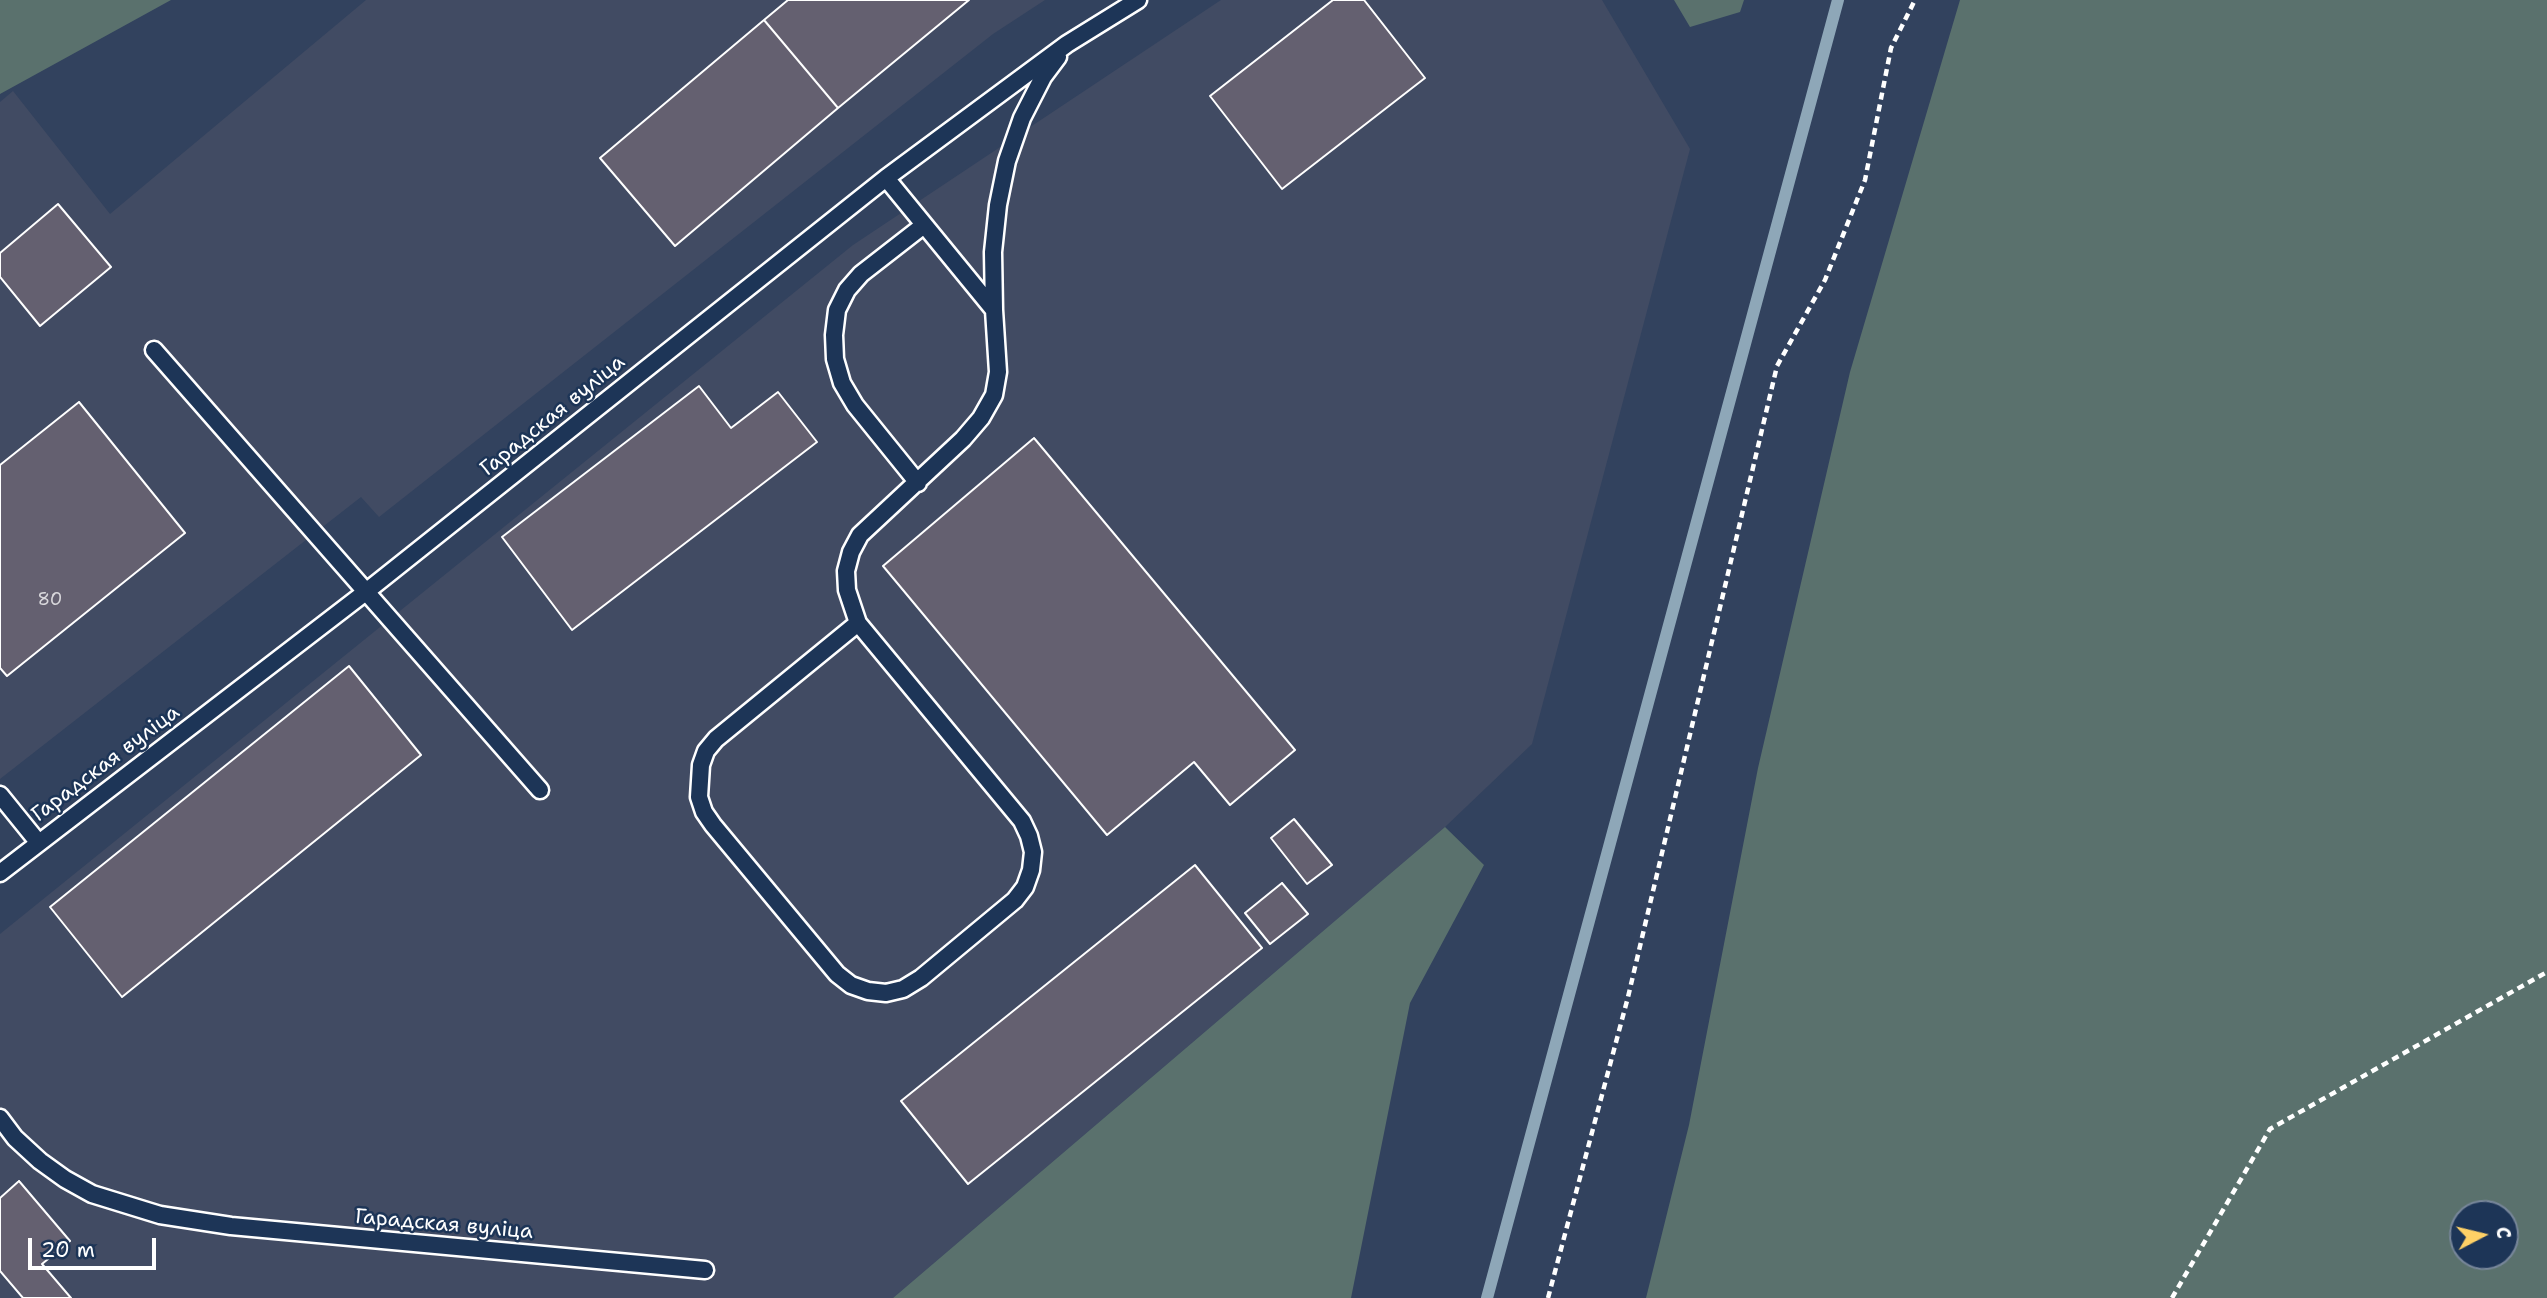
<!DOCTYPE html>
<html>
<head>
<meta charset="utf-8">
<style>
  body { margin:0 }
  #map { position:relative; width:2547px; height:1298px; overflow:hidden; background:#32425e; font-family:"Shantell Sans",sans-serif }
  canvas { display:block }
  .north { position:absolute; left:2449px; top:1200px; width:70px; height:70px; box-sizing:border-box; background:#1d3557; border:2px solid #77869a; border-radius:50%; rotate:83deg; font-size:19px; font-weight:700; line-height:28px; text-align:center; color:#fff }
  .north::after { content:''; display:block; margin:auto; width:24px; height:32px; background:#ffd166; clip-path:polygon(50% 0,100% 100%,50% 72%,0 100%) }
  .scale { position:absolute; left:28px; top:1238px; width:128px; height:32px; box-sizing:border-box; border:4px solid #fff; border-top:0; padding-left:9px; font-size:21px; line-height:24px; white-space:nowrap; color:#fff; -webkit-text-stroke:5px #1d3557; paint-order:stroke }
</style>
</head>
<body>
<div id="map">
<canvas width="2547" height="1298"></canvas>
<div class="north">С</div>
<div class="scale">20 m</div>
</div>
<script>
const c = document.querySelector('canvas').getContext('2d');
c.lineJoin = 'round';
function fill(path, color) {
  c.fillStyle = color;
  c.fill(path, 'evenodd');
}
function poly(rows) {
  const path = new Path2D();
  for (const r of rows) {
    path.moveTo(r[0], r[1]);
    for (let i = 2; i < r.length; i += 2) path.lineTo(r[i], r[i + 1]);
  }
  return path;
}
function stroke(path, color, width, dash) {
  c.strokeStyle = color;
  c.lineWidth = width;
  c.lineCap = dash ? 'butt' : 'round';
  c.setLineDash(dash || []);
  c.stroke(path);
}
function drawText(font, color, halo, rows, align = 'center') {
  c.font = font + ' "Shantell Sans",sans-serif';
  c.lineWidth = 5;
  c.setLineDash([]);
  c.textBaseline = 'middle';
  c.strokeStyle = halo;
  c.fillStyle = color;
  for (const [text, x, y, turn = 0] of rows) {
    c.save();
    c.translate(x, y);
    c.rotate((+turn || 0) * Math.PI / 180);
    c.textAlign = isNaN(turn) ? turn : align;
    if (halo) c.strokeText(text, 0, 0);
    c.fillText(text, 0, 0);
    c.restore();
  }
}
const built = poly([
  [366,0,1045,0,993,34,379,517,361,497,0,779,0,102,13,91,110,214],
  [1221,0,1602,0,1690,149,1532,744,1445,827,893,1298,0,1298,0,934,853,245]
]);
const green = poly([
  [0,0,171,0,0,94],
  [1674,0,1744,0,1740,12,1690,27],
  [1960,0,2547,0,2547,1298,1646,1298,1689,1125,1758,768,1850,372],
  [2463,1214,2505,1214,2505,1256,2463,1256],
  [1445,827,1484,865,1410,1003,1351,1298,893,1298]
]);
const stream = poly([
  [1487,1298,1838,0]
]);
const building = poly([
  [788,0,969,0,838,108,764,20,788,0],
  [1333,0,1364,0,1425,78,1282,189,1210,96,1333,0],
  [764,20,838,108,675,246,600,158,764,20],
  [58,204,111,267,40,326,0,277,0,253,58,204],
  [699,386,731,428,778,392,817,442,572,630,502,537,699,386],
  [79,402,185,533,7,676,0,668,0,465,79,402],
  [1034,438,1295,750,1230,805,1194,762,1107,835,883,566,1034,438],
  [349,666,421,755,122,997,50,907,349,666],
  [1294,819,1332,865,1307,884,1271,838,1294,819],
  [1195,865,1262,948,968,1184,901,1101,1195,865],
  [1282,883,1308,914,1270,944,1245,913,1282,883],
  [19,1181,70,1241,42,1264,71,1298,23,1298,0,1271,0,1198,19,1181]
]);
const path = poly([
  [1548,1298,1628,997,1777,366,1825,280,1865,180,1891,48,1915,0],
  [2172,1298,2270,1129,2547,972]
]);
const service = poly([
  [994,310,993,252,998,205,1007,161,1022,118,1043,77,1058,57],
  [154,350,540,790],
  [918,483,855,405,842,383,835,359,834,335,837,310,847,290,861,274,924,225],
  [858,623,716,739,706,751,701,765,699,797,704,812,713,825,837,974,851,985,868,991,886,993,903,989,921,978,1015,900,1025,887,1031,870,1033,852,1029,836,1022,821,858,623,847,590,846,571,851,552,860,535,963,439,981,418,994,395,998,372,994,310,886,178],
  [0,795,38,842],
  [0,873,367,591,886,178,1067,44,1138,0],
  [0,1118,15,1138,40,1161,65,1179,92,1194,160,1215,231,1226,705,1270]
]);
const numberNames = [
  ["80",50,600]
];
const streetNames = [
  ["Гарадская вуліца",553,416,-39],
  ["Гарадская вуліца",106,764,-37],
  ["Гарадская вуліца",444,1225,5]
];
fill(built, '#414b63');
fill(green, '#5a716d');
stroke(stream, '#8ea7b8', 12);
fill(building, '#646070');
stroke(building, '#fff', 2);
stroke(service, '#fff', 21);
stroke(path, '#fff', 4.5, [7, 5]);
stroke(service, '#1d3557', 16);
drawText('18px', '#d8d7db', null, numberNames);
drawText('21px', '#fff', '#1d3557', streetNames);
</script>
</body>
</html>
